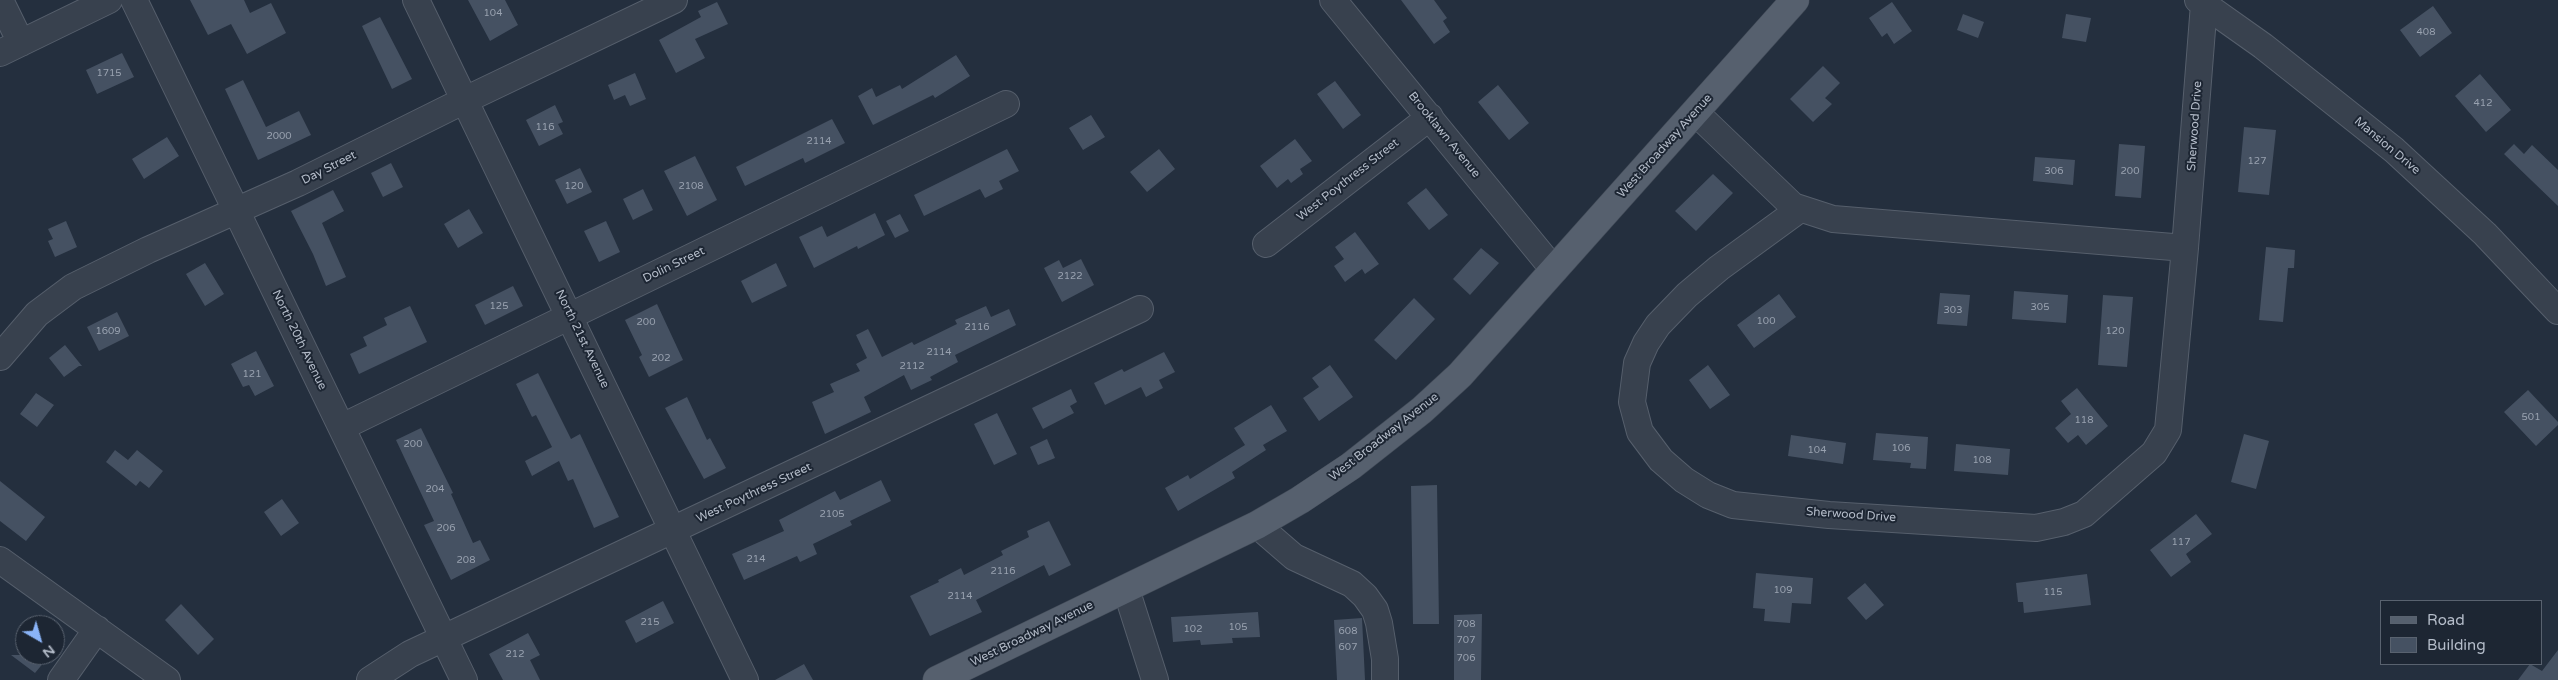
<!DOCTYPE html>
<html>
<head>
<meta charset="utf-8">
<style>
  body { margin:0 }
  #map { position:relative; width:2558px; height:680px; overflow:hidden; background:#242f3e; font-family:"Varela Round",sans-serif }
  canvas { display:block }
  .legend { position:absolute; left:2380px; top:600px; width:162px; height:65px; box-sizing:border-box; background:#1d2633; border:1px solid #59626f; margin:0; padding:6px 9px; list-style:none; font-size:15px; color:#b4bcc9 }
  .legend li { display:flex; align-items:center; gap:10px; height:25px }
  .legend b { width:25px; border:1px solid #59626f }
  .north { position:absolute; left:15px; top:615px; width:50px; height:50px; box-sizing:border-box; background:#1d2633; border:1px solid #59626f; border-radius:50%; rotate:142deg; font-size:14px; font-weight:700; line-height:20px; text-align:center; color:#b4bcc9 }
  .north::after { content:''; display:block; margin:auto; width:18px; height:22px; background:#8ab4f8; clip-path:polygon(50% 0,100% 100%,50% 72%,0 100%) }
</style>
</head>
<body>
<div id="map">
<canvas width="2558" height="680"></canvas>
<ul class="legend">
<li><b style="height:6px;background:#56606e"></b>Road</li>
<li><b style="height:14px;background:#455162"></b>Building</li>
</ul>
<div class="north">N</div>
</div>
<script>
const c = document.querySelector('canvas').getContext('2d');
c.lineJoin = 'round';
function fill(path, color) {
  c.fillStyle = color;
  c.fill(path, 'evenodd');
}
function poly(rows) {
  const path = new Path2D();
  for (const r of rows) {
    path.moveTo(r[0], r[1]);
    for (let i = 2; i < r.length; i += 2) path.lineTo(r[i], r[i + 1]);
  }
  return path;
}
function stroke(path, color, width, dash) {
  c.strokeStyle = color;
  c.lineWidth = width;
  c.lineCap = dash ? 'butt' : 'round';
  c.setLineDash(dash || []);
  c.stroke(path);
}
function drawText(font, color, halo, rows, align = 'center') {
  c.font = font + ' "Varela Round",sans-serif';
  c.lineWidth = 4;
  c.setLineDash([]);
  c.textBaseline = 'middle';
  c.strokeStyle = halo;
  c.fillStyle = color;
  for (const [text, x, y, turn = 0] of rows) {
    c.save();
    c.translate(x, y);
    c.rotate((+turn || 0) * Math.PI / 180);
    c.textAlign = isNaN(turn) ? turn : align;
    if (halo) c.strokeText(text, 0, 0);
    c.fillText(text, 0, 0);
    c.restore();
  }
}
const building = poly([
  [190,0,244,0,250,13,271,3,286,33,247,54,231,24,208,35],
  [468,0,505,0,518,25,490,41],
  [1401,0,1434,0,1447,18,1443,21,1450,32,1434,44],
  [717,2,728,24,695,39,705,58,676,73,659,40,701,17,698,11],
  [1892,2,1912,31,1894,44,1887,33,1882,37,1869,18],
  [2433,6,2452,33,2420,57,2400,30],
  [1963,14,1984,22,1978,38,1957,30],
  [2066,14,2091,18,2086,42,2062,38],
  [380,17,412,79,392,89,362,26],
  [122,53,134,77,97,94,86,70],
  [956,55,970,76,935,98,933,95,873,125,858,96,872,88,876,97,900,85,902,89],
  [1823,66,1840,83,1825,98,1832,104,1813,122,1790,99],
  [635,73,646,99,630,106,625,95,614,100,608,85],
  [2480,74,2511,110,2486,132,2455,96],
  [243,80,266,127,299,111,311,135,258,160,225,89],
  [1335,81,1361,115,1343,129,1317,94],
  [1498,85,1529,123,1509,140,1478,102],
  [555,105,563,122,558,124,563,134,539,146,526,120],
  [1091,115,1105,137,1083,150,1069,128],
  [832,119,845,143,805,163,803,158,745,186,736,167],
  [2244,127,2276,130,2269,195,2238,192],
  [167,137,179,156,144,179,132,159],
  [1295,139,1312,161,1300,169,1303,174,1291,183,1288,179,1277,188,1260,166],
  [2119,144,2145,146,2141,198,2115,196],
  [2514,144,2524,154,2532,145,2558,170,2558,206,2504,154],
  [1007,149,1019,171,999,181,1003,189,985,198,980,189,924,216,914,195],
  [1159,149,1175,169,1147,192,1130,172],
  [695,156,717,200,687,216,664,171],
  [2035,157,2075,160,2073,185,2033,181],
  [391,163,403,187,383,197,371,173],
  [580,168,592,192,567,204,555,180],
  [1713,174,1733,193,1696,231,1675,211],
  [1426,188,1448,215,1429,230,1407,203],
  [643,189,653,210,633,220,623,199],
  [333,190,344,211,322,223,346,277,326,286,313,254,291,211],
  [469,209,483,233,458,248,444,224],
  [875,213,885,235,858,249,857,246,814,268,799,237,822,226,827,237],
  [900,214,909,231,895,238,886,221],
  [66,221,77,247,55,257,48,241,53,239,48,229],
  [606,221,620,252,599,262,584,231],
  [1355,232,1379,264,1365,274,1362,269,1345,282,1334,266,1344,259,1335,247],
  [2266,247,2295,250,2294,268,2288,268,2283,322,2259,320],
  [1481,248,1499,263,1470,295,1453,279],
  [1081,259,1094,285,1062,302,1044,268,1059,260,1063,268],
  [205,263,224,294,205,306,186,274],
  [776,263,787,286,752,303,741,281],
  [513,286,523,306,485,325,475,305],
  [2014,291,2068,295,2066,323,2012,319],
  [1940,293,1970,295,1967,326,1937,324],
  [1779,294,1796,317,1754,348,1737,325],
  [2103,295,2133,297,2127,367,2098,365],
  [1414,298,1435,319,1396,360,1374,340],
  [657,304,683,360,649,377,639,357,642,355,625,320],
  [410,306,427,342,359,374,350,354,367,346,363,337,387,325,384,318],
  [986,306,991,317,1009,309,1016,325,955,355,958,362,930,377,932,380,911,390,904,375,864,397,871,412,825,434,812,402,834,392,830,384,860,371,856,364,867,358,856,335,868,329,882,357,912,342,914,345,957,324,955,320],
  [117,312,129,336,99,351,87,327],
  [65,345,82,366,79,366,64,377,49,358],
  [256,351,274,386,255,396,249,385,243,387,231,364],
  [1164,352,1175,372,1159,380,1163,388,1146,397,1141,387,1105,405,1094,383,1122,369,1124,372],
  [1330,365,1353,397,1319,421,1303,398,1319,387,1312,378],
  [1708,365,1730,395,1710,409,1689,380],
  [538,373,571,439,580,434,619,517,594,528,573,479,568,481,559,461,532,476,525,461,552,447,536,415,532,417,516,384],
  [2077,388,2108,426,2086,445,2078,435,2068,443,2055,428,2071,414,2061,401],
  [1071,389,1077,402,1070,406,1074,413,1043,429,1032,408],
  [2528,390,2558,422,2558,425,2536,446,2504,412],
  [36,393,54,405,37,427,20,414],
  [687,397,707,440,710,438,726,468,704,479,665,408],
  [1271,405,1287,431,1263,445,1266,450,1232,472,1235,478,1178,511,1165,488,1188,475,1190,479,1245,445,1234,428],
  [997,413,1017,454,994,465,974,424],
  [421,428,453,493,451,494,473,543,480,540,490,560,451,580,424,525,434,521,396,440],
  [1876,433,1928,437,1926,469,1910,468,1911,463,1873,460],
  [2244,434,2269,441,2256,489,2231,482],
  [1791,435,1846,443,1843,464,1788,456],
  [1047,439,1055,458,1038,465,1030,447],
  [1956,444,2010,449,2008,475,1954,471],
  [115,450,128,460,137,450,163,471,149,488,140,481,136,486,106,462],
  [881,480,891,501,850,521,852,525,813,544,817,554,800,562,797,556,744,580,732,554,784,531,779,520,835,491,840,500],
  [0,481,45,517,26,541,0,521],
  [1437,485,1439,624,1413,624,1411,486],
  [282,499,299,523,281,536,264,512],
  [2196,514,2212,534,2186,554,2191,562,2171,577,2150,550],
  [1049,521,1071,565,1049,576,1044,565,976,600,982,612,930,636,910,596,939,582,938,580,961,568,964,575,1003,555,1001,551,1029,537,1027,531],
  [1756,573,1813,578,1811,604,1792,603,1790,623,1764,621,1765,609,1753,608],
  [2087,574,2091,605,2024,613,2023,602,2018,602,2016,583],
  [1865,583,1884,605,1866,620,1847,598],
  [663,601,674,623,636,643,625,621],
  [181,604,214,639,198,655,165,620],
  [1258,612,1260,637,1232,638,1233,643,1201,645,1200,640,1173,642,1171,617],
  [1482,614,1481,680,1454,680,1454,615],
  [1362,618,1365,680,1337,680,1334,620],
  [528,633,540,655,530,660,540,680,503,680,489,654],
  [2558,650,2558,680,2518,680,2530,664,2542,671],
  [11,655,50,655,35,673],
  [804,664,813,680,775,680]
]);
const minor = poly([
  [0,0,21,43],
  [134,0,464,680],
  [416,0,745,680],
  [1333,0,1554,270],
  [2198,0,2263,46,2394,150,2485,234,2558,311],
  [0,53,109,0],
  [1695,112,1793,206,1833,219,2185,248],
  [1800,209,1719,268,1687,295,1658,325,1646,343,1637,363,1632,402,1640,432,1661,460,1684,480,1708,495,1733,505,1829,515,2036,528,2064,522,2084,514,2154,453,2168,430,2185,248,2204,4],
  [1266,244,1430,117],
  [0,357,37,314,73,287,148,250,298,183,465,100,674,0],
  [342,427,1006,104],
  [1257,525,1294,557,1352,584,1365,596,1375,610,1379,623,1385,659,1385,680],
  [0,560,167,680],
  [1126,589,1155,680],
  [61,680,97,629],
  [370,680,410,654,1140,309]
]);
const major = poly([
  [937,680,1257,525,1300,500,1351,466,1422,410,1460,375,1795,0]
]);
const numberNames = [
  ["104",493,13],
  ["408",2426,32],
  ["1715",109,73],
  ["412",2483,103],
  ["116",545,127],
  ["2000",279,136],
  ["2114",819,141],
  ["127",2257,161],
  ["306",2054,171],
  ["200",2130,171],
  ["120",574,186],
  ["2108",691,186],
  ["2122",1070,276],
  ["125",499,306],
  ["305",2040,307],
  ["303",1953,310],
  ["100",1766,321],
  ["200",646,322],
  ["2116",977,327],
  ["1609",108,331],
  ["120",2115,331],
  ["2114",939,352],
  ["202",661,358],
  ["2112",912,366],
  ["121",252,374],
  ["501",2531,417],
  ["118",2084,420],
  ["200",413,444],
  ["106",1901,448],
  ["104",1817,450],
  ["108",1982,460],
  ["204",435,489],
  ["2105",832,514],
  ["206",446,528],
  ["117",2181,542],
  ["214",756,559],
  ["208",466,560],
  ["2116",1003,571],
  ["109",1783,590],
  ["115",2053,592],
  ["2114",960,596],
  ["215",650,622],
  ["708",1466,624],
  ["105",1238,627],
  ["102",1193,629],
  ["608",1348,631],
  ["707",1466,640],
  ["607",1348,647],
  ["212",515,654],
  ["706",1466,658]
];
const streetNames = [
  ["Sherwood Drive",2195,126,-86],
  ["Brooklawn Avenue",1444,135,51],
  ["West Broadway Avenue",1665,146,-48],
  ["Mansion Drive",2387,146,40],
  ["Day Street",329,168,-27],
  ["West Poythress Street",1348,180,-38],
  ["Dolin Street",674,265,-26],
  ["North 21st Avenue",582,339,64],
  ["North 20th Avenue",299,340,64],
  ["West Broadway Avenue",1384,437,-38],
  ["West Poythress Street",754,493,-25],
  ["Sherwood Drive",1851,515,4],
  ["West Broadway Avenue",1032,634,-26]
];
fill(building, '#455162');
stroke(minor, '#565f6c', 28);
stroke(major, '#414a57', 29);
stroke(minor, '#38414e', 26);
stroke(major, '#56606e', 28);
drawText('10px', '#98a1af', null, numberNames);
drawText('12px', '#b4bcc9', '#1d2633', streetNames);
</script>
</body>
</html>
